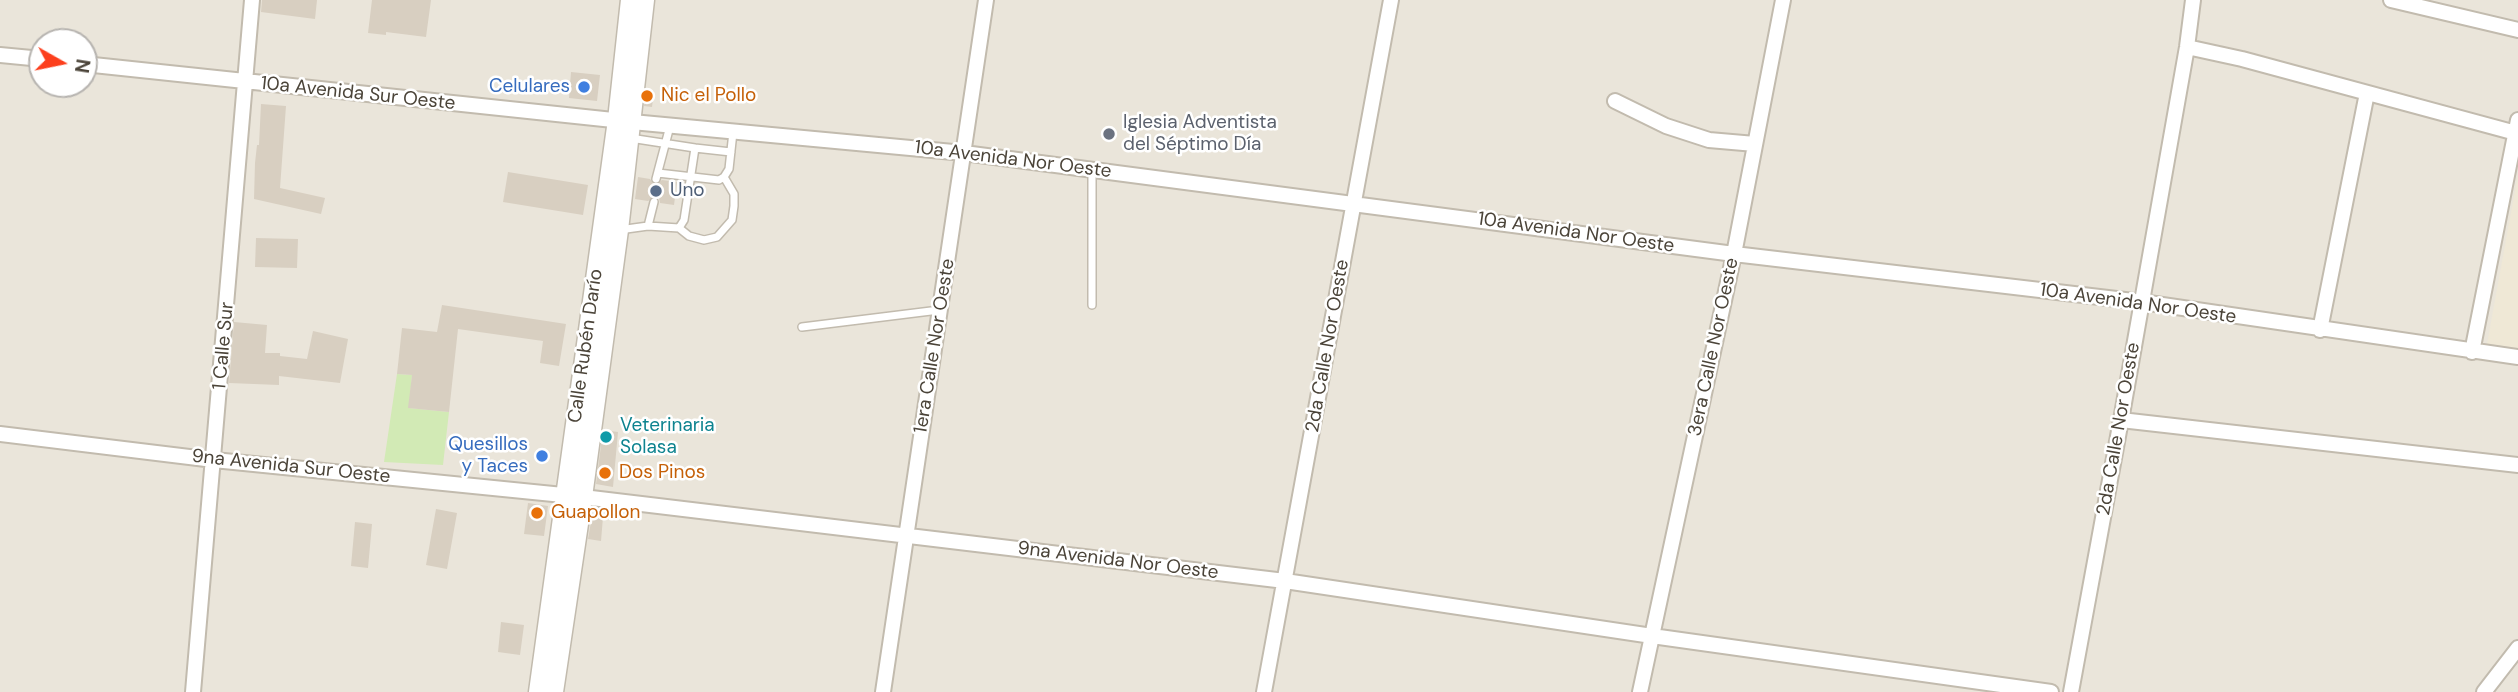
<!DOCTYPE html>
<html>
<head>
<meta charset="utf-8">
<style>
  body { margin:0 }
  #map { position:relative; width:2518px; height:692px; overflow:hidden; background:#f6f3ec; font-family:"DM Sans",sans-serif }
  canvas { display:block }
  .north { position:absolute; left:28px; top:28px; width:70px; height:70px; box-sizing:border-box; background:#fff; border:2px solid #b7b4b0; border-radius:50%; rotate:99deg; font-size:19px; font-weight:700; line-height:28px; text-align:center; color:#4b4439 }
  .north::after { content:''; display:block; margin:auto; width:24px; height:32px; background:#fc3f1d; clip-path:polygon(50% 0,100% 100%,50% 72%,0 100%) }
</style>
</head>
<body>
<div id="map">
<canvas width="2518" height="692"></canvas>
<div class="north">N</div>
</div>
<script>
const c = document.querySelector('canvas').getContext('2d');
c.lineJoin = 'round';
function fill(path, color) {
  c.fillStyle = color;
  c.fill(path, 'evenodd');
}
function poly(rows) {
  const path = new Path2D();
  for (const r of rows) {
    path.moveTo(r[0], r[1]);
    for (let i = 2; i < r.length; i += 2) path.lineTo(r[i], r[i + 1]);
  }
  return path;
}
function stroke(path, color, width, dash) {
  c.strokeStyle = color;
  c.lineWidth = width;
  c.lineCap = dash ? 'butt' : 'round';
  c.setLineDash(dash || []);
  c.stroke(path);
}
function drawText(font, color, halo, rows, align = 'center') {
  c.font = font + ' "DM Sans",sans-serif';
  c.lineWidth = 5;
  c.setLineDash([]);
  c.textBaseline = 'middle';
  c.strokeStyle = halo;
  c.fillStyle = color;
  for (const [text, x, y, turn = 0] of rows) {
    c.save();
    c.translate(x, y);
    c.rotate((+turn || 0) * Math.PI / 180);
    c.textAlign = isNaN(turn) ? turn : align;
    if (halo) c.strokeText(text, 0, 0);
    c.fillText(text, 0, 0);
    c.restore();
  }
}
const residential = poly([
  [0,0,2518,0,2518,692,0,692],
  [42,42,84,42,84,84,42,84]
]);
const education = poly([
  [2518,174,2518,348,2487,344]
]);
const green = poly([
  [397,374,412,375,409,408,449,412,443,465,384,462]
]);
const building = poly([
  [262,0,317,0,315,19,261,12],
  [372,0,431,0,426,37,386,32,386,35,368,33],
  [571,72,600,75,597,101,569,98],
  [646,90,654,91,652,107,644,106],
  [261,104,286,106,280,188,325,198,321,214,254,199,255,163,257,145,259,145],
  [508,172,588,185,583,215,503,202],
  [638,177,650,179,655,185,662,180,677,182,674,205,660,203,659,198,655,196,648,201,635,199],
  [256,238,298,239,297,268,255,267],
  [442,305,566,324,559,366,540,363,543,341,458,329,449,412,408,408,412,375,397,374,402,328,437,332],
  [234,322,267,325,265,353,280,353,280,356,307,359,313,331,348,339,340,383,279,376,279,385,229,383],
  [603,430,618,432,613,487,596,484],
  [528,503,548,506,544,536,524,534],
  [436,509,457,513,447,569,426,565],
  [592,516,603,517,601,541,588,539],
  [355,522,372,524,368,568,351,566],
  [501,622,524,625,520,655,498,652]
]);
const service = poly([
  [695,148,731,152],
  [658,173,719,180,724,177,729,169,733,132],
  [656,179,670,126],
  [648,226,654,202],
  [679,228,689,236,704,240,717,237,732,220,734,206,734,194,724,177],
  [619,230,648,226,679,228,684,220,695,148,630,138],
  [1092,305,1092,170],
  [802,327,939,310]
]);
const minor = poly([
  [2391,0,2518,30],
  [2187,47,2242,59,2516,133],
  [0,55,42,59],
  [84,64,632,122,964,153,1734,254,2142,302,2518,357],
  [1615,101,1666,126,1709,140,1755,144],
  [2320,330,2367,93],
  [2472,352,2518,120],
  [2121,420,2518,465],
  [0,434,214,460,583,497,1285,581,1652,636,2051,692],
  [193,692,252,0],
  [883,692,986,0],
  [1264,692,1391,0],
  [1640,692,1734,254,1783,0],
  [2071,692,2121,420,2187,47,2193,0],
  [2484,692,2518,648]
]);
const tertiary = poly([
  [538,692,617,120,630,0],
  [554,692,583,497,619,230,645,0]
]);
const markers = [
  [584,87,7,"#3f7fe0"],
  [647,96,7,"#e8710a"],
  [1109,134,7,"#6b7280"],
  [656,191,7,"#5c6f8a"],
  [606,437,7,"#0f9aa8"],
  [542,456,7,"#3f7fe0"],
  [605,473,7,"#e8710a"],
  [537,513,7,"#e8710a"]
];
const shopNames = [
  ["Celulares",570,87],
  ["Quesillos",528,445],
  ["y Taces",528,467]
];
const streetNames = [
  ["10a Avenida Sur Oeste",358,94,6],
  ["10a Avenida Nor Oeste",1013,160,7],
  ["10a Avenida Nor Oeste",1576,233,8],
  ["10a Avenida Nor Oeste",2138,304,8],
  ["1 Calle Sur",224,346,-85],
  ["Calle Rubén Darío",586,346,-82],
  ["1era Calle Nor Oeste",935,346,-81],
  ["2da Calle Nor Oeste",1328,346,-80],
  ["3era Calle Nor Oeste",1714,347,-78],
  ["2da Calle Nor Oeste",2119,429,-80],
  ["9na Avenida Sur Oeste",291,467,6],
  ["9na Avenida Nor Oeste",1118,561,7]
];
const foodNames = [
  ["Nic el Pollo",661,96],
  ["Dos Pinos",619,473],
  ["Guapollon",551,513]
];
const worshipNames = [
  ["Iglesia Adventista",1123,123],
  ["del Séptimo Día",1123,145]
];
const serviceNames = [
  ["Uno",670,191]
];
const cultureNames = [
  ["Veterinaria",620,426],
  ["Solasa",620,448]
];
fill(residential, '#eae5da');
fill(education, '#efe8d6');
fill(green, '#d2eab5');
fill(building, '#d8cfc1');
stroke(service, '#c2bbae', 10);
stroke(minor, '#c2bbae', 18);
stroke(tertiary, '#c2bbae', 21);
stroke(service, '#fff', 7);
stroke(minor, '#fff', 14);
stroke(tertiary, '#fff', 18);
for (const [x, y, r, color] of markers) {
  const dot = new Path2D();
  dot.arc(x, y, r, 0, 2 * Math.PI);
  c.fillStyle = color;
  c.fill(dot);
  stroke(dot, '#fff', 2.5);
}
drawText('19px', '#366cbe', '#fff', shopNames, 'right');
drawText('19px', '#4b4439', '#fff', streetNames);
drawText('19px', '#c56008', '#fff', foodNames, 'left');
drawText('19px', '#5b616d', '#fff', worshipNames, 'left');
drawText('19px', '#4e5e75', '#fff', serviceNames, 'left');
drawText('19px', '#0d838f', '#fff', cultureNames, 'left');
</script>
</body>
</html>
